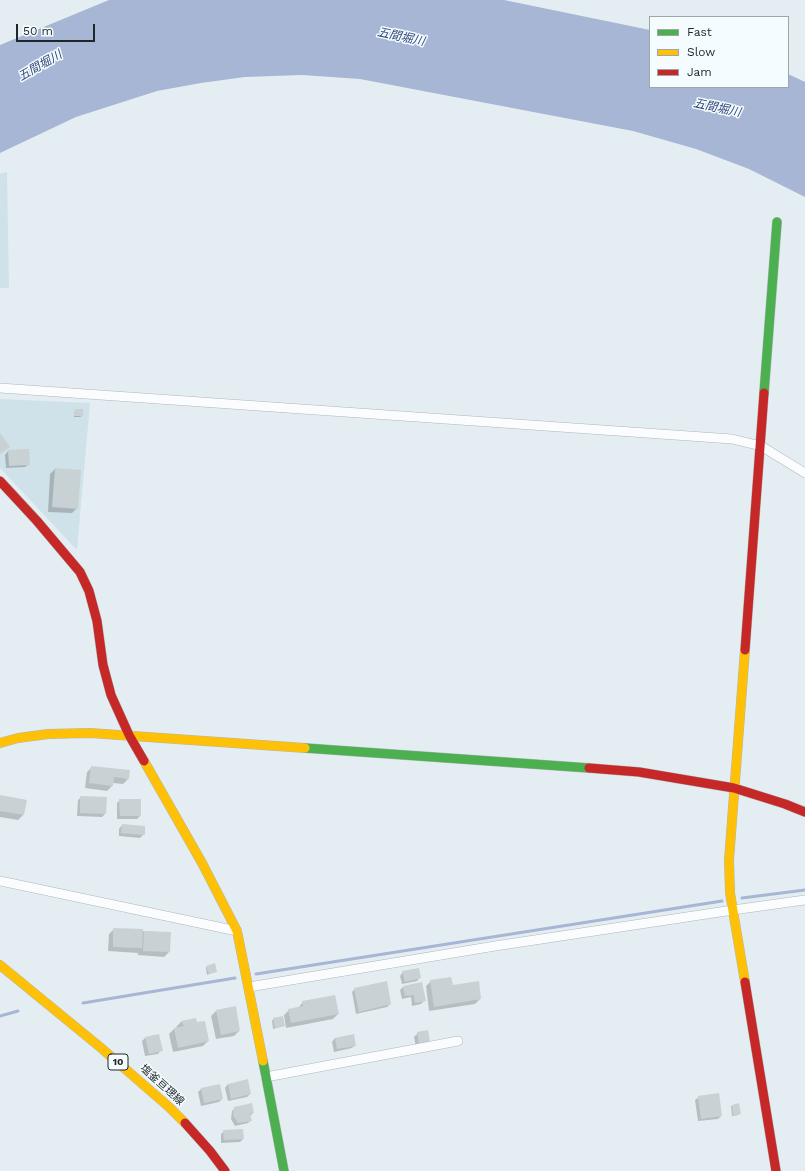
<!DOCTYPE html>
<html>
<head>
<meta charset="utf-8">
<style>
  body { margin:0 }
  #map { position:relative; width:805px; height:1171px; overflow:hidden; background:#e4eef2; font-family:"Work Sans",sans-serif }
  canvas { display:block }
  .legend { position:absolute; left:649px; top:16px; width:140px; height:72px; box-sizing:border-box; background:#f4fcff; border:1px solid #9fa6a9; margin:0; padding:5px 7px; list-style:none; font-size:12px; color:#1f2629 }
  .legend li { display:flex; align-items:center; gap:8px; height:20px }
  .legend b { width:20px; border:1px solid #9fa6a9 }
  .scale { position:absolute; left:16px; top:24px; width:79px; height:18px; box-sizing:border-box; border:2px solid #1f2629; border-top:0; padding-left:5px; font-size:12px; line-height:14px; white-space:nowrap; color:#1f2629; -webkit-text-stroke:3px #f4fcff; paint-order:stroke }
</style>
</head>
<body>
<div id="map">
<canvas width="805" height="1171"></canvas>
<ul class="legend">
<li><b style="height:5px;background:#4caf50"></b>Fast</li>
<li><b style="height:5px;background:#ffc107"></b>Slow</li>
<li><b style="height:5px;background:#c62828"></b>Jam</li>
</ul>
<div class="scale">50 m</div>
</div>
<script>
const c = document.querySelector('canvas').getContext('2d');
c.lineJoin = 'round';
function fill(path, color) {
  c.fillStyle = color;
  c.fill(path, 'evenodd');
}
function poly(rows) {
  const path = new Path2D();
  for (const r of rows) {
    path.moveTo(r[0], r[1]);
    for (let i = 2; i < r.length; i += 2) path.lineTo(r[i], r[i + 1]);
  }
  return path;
}
function stroke(path, color, width, dash) {
  c.strokeStyle = color;
  c.lineWidth = width;
  c.lineCap = dash ? 'butt' : 'round';
  c.setLineDash(dash || []);
  c.stroke(path);
}
function drawText(font, color, halo, rows, align = 'center') {
  c.font = font + ' "Work Sans","Noto Sans JP",sans-serif';
  c.lineWidth = 3;
  c.setLineDash([]);
  c.textBaseline = 'middle';
  c.strokeStyle = halo;
  c.fillStyle = color;
  for (const [text, x, y, turn = 0] of rows) {
    c.save();
    c.translate(x, y);
    c.rotate((+turn || 0) * Math.PI / 180);
    c.textAlign = isNaN(turn) ? turn : align;
    if (halo) c.strokeText(text, 0, 0);
    c.fillText(text, 0, 0);
    c.restore();
  }
}
const built = poly([
  [7,172,9,288,0,288,0,174],
  [0,399,90,403,77,550,0,468]
]);
const water = poly([
  [109,0,504,0,650,30,650,87,788,87,788,74,805,82,805,197,749,169,696,149,633,131,360,79,302,75,245,77,201,83,157,91,76,117,0,153,0,45]
]);
const shadow = poly([
  [75,410,82,416,80,417,74,417],
  [8,451,29,464,25,467,6,468,5,455],
  [55,469,77,508,72,513,48,512,50,474],
  [92,767,128,779,123,784,113,783,112,786,107,791,85,788,87,772],
  [0,796,25,801,23,815,18,820,0,817],
  [81,797,105,814,102,817,77,816,78,800],
  [120,800,140,816,137,819,117,819,117,803],
  [122,825,144,834,140,838,119,836,119,829],
  [114,929,170,933,169,952,164,957,138,955,138,953,108,951,109,934],
  [207,966,216,971,207,975,206,968],
  [403,972,420,977,417,981,402,984,400,976],
  [431,981,452,986,480,999,475,1004,429,1011,426,986],
  [403,987,424,1001,421,1004,412,1006,411,997,402,999,400,990],
  [355,989,390,1004,387,1007,356,1014,352,992],
  [303,1002,338,1014,333,1019,286,1028,284,1015,289,1010,298,1008],
  [216,1011,239,1031,234,1036,216,1039,211,1016],
  [282,1017,284,1026,273,1029,272,1020],
  [195,1019,208,1041,203,1046,173,1052,169,1034,174,1029,177,1028,176,1027,181,1022],
  [418,1033,426,1045,416,1047,414,1037],
  [145,1038,161,1050,158,1054,145,1056,142,1041],
  [335,1038,355,1045,352,1048,334,1052,332,1042],
  [228,1084,250,1094,247,1097,228,1101,225,1088],
  [219,1085,222,1099,219,1102,201,1106,198,1092,201,1089],
  [699,1097,721,1116,718,1119,698,1121,695,1100],
  [732,1105,739,1114,738,1115,732,1116,731,1107],
  [235,1108,253,1113,250,1116,251,1120,248,1123,235,1126,231,1119,232,1111],
  [224,1131,243,1139,240,1142,221,1143,221,1134]
]);
const stream = poly([
  [742,898,805,890],
  [256,974,722,901],
  [83,1003,235,978],
  [0,1016,18,1011]
]);
const building = poly([
  [75,409,83,409,83,416,74,416],
  [0,433,10,447,0,454],
  [29,449,30,465,9,466,8,450],
  [55,468,81,470,78,509,52,507],
  [91,766,130,770,129,779,114,777,113,786,89,783],
  [0,795,27,800,24,815,0,811],
  [80,796,107,797,106,814,80,813],
  [119,799,141,799,141,816,120,816],
  [122,824,145,826,145,835,121,833],
  [113,928,143,929,142,948,113,947],
  [144,931,171,932,170,952,143,951],
  [215,963,217,972,209,974,206,966],
  [419,968,421,978,405,982,402,971],
  [451,977,453,985,479,981,481,999,434,1007,430,980],
  [387,981,391,1004,359,1012,354,988],
  [422,982,426,1001,415,1003,414,995,405,996,403,986],
  [335,995,339,1014,291,1023,288,1009,303,1006,302,1001],
  [236,1006,240,1031,221,1035,216,1010],
  [283,1016,285,1026,275,1028,273,1018],
  [196,1018,197,1022,205,1021,209,1041,178,1048,174,1028,184,1026,181,1021],
  [428,1030,430,1042,419,1044,417,1032],
  [159,1034,163,1051,149,1054,145,1037],
  [354,1034,356,1046,337,1049,335,1038],
  [248,1079,251,1094,231,1099,228,1084],
  [220,1084,223,1099,204,1103,201,1088],
  [719,1093,722,1116,701,1119,698,1096],
  [252,1103,254,1113,250,1114,252,1121,238,1123,233,1115,234,1107],
  [739,1103,741,1114,733,1115,732,1105],
  [243,1129,244,1139,224,1140,223,1130]
]);
const street = poly([
  [0,388,732,439,761,446,805,473],
  [0,881,237,931],
  [249,987,495,946,733,910,805,900],
  [266,1077,458,1041]
]);
const fast = poly([
  [764,393,777,222],
  [305,748,589,768],
  [263,1061,284,1171]
]);
const slow = poly([
  [0,743,18,738,48,734,90,733,305,748],
  [144,761,202,863,237,931,263,1061],
  [0,965,100,1047,169,1107,185,1123],
  [745,982,730,893,729,860,745,650]
]);
const jam = poly([
  [0,481,37,521,80,572,89,591,97,621,103,665,111,695,129,735,144,761],
  [745,650,764,393],
  [589,768,639,772,734,788,785,804,805,812],
  [745,982,776,1171],
  [185,1123,210,1151,225,1171]
]);
const shields = [
  [118,1062,20]
];
const shieldNames = [
  ["10",118,1062]
];
const streetNames = [
  ["塩釜亘理線",162,1085,42]
];
const waterNames = [
  ["五間堀川",401,37,12],
  ["五間堀川",40,66,-30],
  ["五間堀川",717,108,12]
];
fill(built, '#d0e2e9');
fill(water, '#a7b6d4');
fill(shadow, '#0003');
stroke(stream, '#a7b6d4', 3);
fill(building, '#c8d1d3');
stroke(street, '#afb6b9', 10);
stroke(fast, '#afb6b9', 10);
stroke(slow, '#afb6b9', 10);
stroke(jam, '#afb6b9', 10);
stroke(street, '#fbfcfd', 9);
stroke(fast, '#4caf50', 9);
stroke(slow, '#ffc107', 9);
stroke(jam, '#c62828', 9);
for (const [x, y, w] of shields) {
  const box = new Path2D();
  box.roundRect(x - w / 2, y - 8, w, 16, 3);
  c.fillStyle = '#f4fcff';
  c.fill(box);
  stroke(box, '#1f2629', 1);
}
drawText('bold 10px', '#1f2629', null, shieldNames);
drawText('11px', '#1f2629', '#f4fcff', streetNames);
drawText('italic 12px', '#32467b', '#f4fcff', waterNames);
</script>
</body>
</html>
